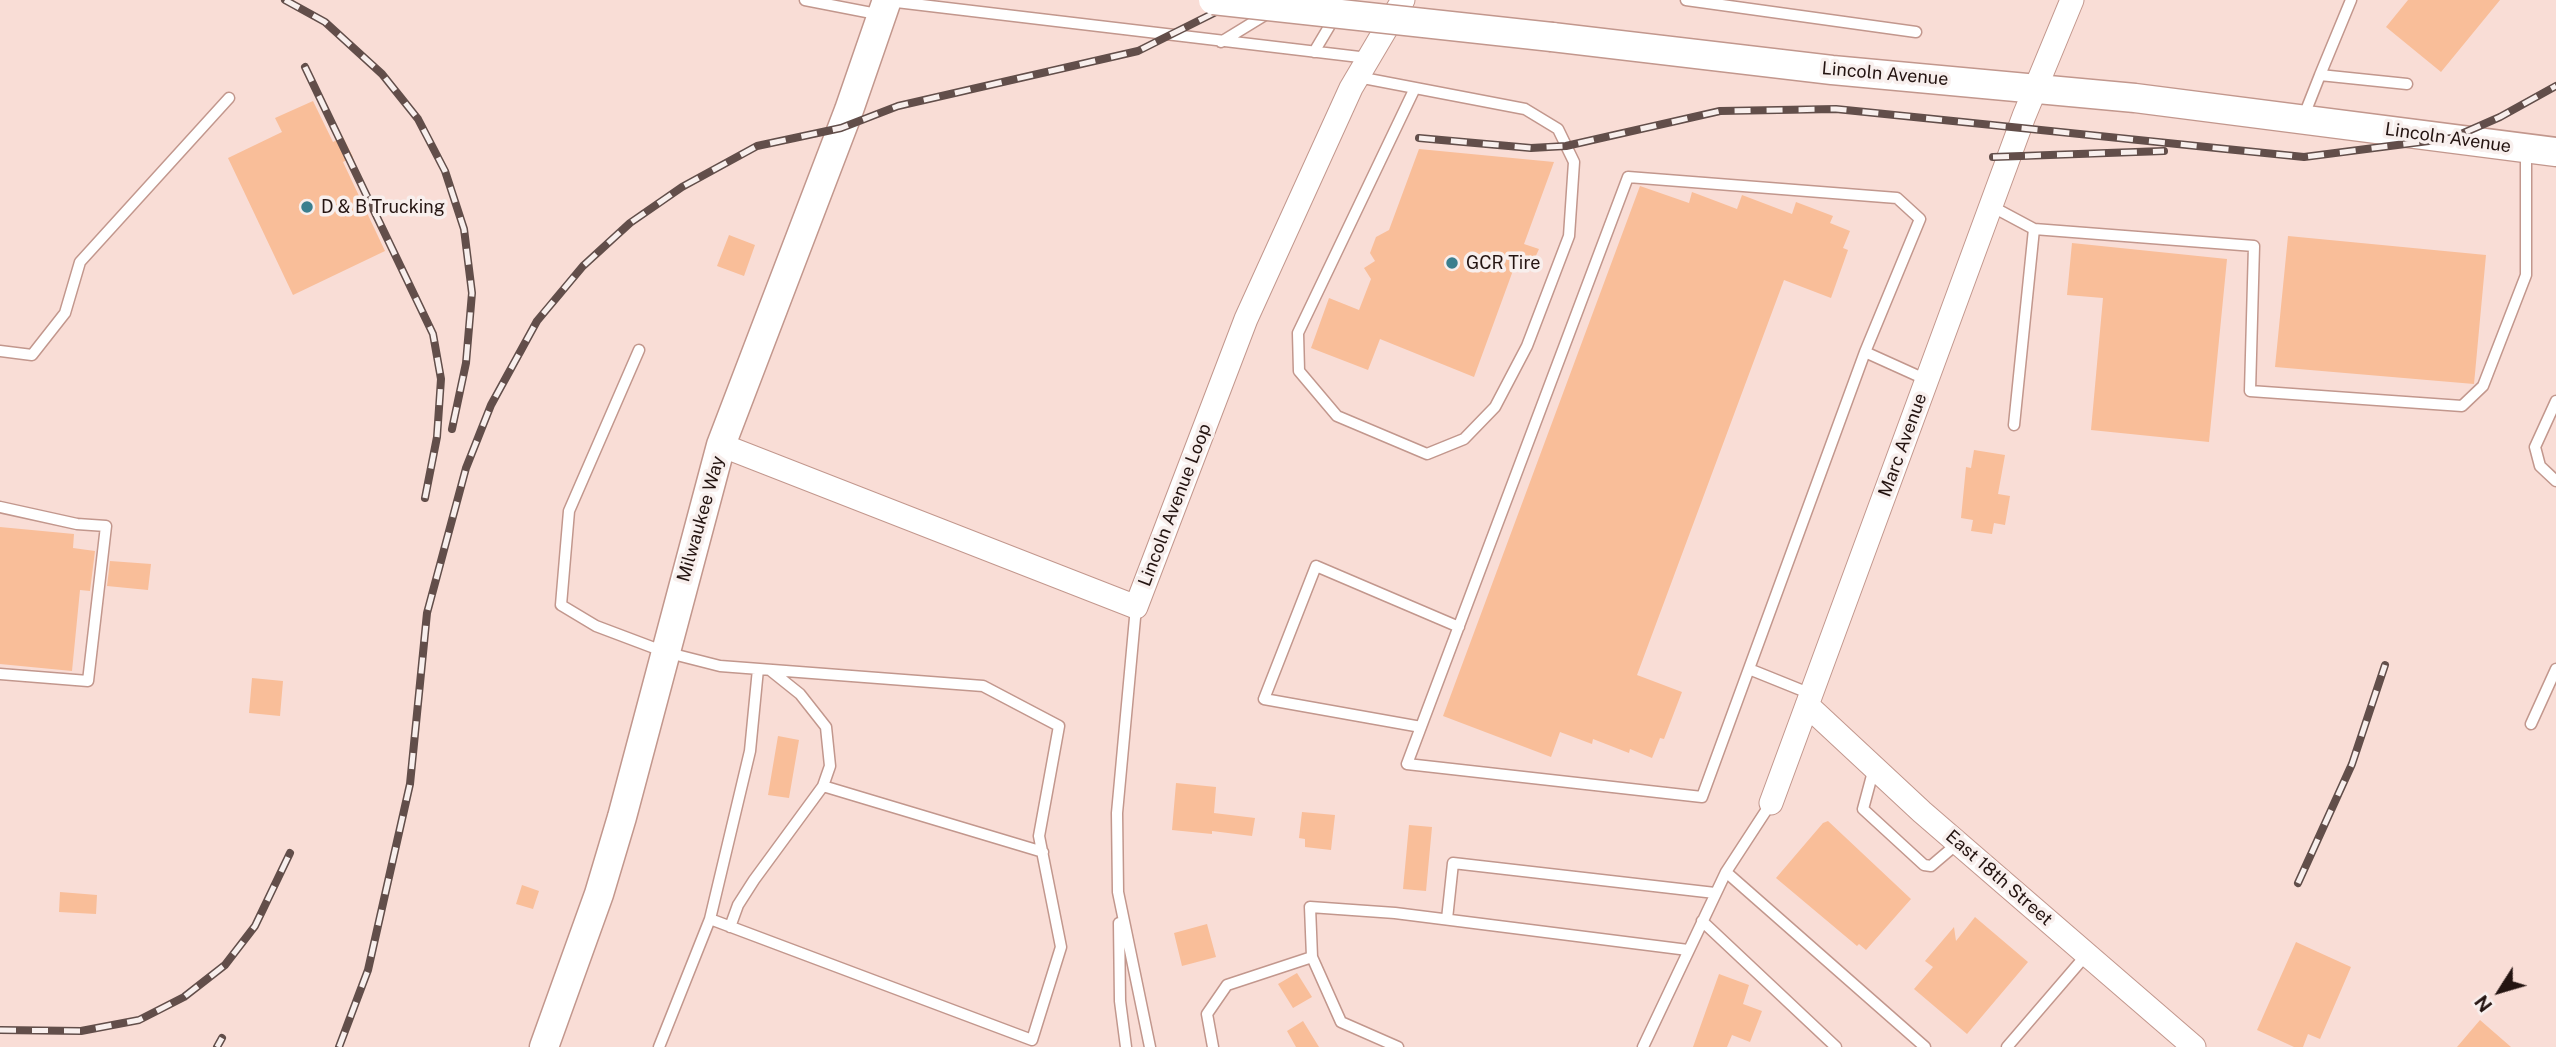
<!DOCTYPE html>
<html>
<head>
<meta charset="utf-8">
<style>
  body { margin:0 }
  #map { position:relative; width:2556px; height:1047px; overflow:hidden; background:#f9ddd6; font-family:"Public Sans",sans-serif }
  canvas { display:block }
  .north { position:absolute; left:2465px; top:956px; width:70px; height:70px; -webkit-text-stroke:5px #f8efed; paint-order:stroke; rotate:233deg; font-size:19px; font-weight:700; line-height:28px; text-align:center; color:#241411 }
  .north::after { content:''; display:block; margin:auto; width:24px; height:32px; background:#241411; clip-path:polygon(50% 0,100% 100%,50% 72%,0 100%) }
</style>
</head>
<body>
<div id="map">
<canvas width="2556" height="1047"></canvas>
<div class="north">N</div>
</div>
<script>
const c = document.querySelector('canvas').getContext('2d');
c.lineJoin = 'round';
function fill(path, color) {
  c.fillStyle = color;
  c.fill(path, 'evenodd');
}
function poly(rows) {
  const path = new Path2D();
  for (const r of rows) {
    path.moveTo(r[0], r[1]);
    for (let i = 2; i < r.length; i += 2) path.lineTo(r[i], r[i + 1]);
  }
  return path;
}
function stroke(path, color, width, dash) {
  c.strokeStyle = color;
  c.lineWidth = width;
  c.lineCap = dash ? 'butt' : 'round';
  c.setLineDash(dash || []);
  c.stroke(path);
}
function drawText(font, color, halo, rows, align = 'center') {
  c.font = font + ' "Public Sans",sans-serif';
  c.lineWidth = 7;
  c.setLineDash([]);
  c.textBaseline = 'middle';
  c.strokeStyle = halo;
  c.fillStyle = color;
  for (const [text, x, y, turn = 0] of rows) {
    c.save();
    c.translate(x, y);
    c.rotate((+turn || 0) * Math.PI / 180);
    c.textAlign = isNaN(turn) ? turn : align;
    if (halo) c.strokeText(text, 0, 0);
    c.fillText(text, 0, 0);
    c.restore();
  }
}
const building = poly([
  [2408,0,2500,0,2441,72,2386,27],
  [313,101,333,142,343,137,353,157,343,162,385,251,293,295,228,158,282,132,275,118],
  [1419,149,1554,162,1524,244,1539,249,1529,271,1515,265,1474,377,1380,339,1368,370,1311,348,1329,298,1359,310,1371,279,1364,268,1375,261,1370,253,1376,237,1389,230],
  [1640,186,1689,203,1692,192,1737,209,1742,195,1792,214,1796,202,1833,216,1830,223,1850,231,1843,248,1848,250,1831,298,1784,280,1637,675,1682,692,1664,739,1660,738,1652,758,1630,749,1629,753,1593,739,1592,744,1560,732,1551,757,1443,716],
  [729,235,755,245,744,276,717,266],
  [2288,236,2486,255,2474,384,2275,367],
  [2072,243,2227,259,2209,442,2091,430,2103,298,2067,295],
  [1974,450,2005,455,1998,494,2010,496,2005,525,1994,523,1992,534,1971,531,1973,520,1961,518,1966,467,1971,468],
  [0,527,74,534,73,548,95,551,90,591,80,590,72,671,0,664],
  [110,561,151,564,148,590,107,586],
  [252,678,283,681,280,716,249,713],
  [778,736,799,740,789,798,768,795],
  [1176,783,1216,787,1214,813,1255,818,1252,836,1212,831,1212,834,1172,830],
  [1302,812,1335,815,1331,850,1305,847,1305,839,1299,838],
  [1828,821,1911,899,1866,950,1859,944,1857,946,1776,878,1823,823],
  [1409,825,1432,827,1426,891,1403,889],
  [522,885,539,891,533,909,516,904],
  [60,892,97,895,96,914,59,912],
  [1975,917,2028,962,1967,1034,1914,989,1933,967,1925,961,1954,927,1956,941],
  [1207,924,1216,957,1182,966,1174,933],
  [2296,942,2351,967,2320,1039,2308,1034,2303,1047,2294,1047,2257,1030],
  [1297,973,1312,997,1293,1008,1278,984],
  [1719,974,1749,985,1743,1004,1762,1011,1750,1042,1732,1035,1727,1047,1693,1047],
  [2480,1020,2511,1047,2457,1047],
  [1303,1021,1319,1047,1296,1047,1287,1031]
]);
const service = poly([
  [805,0,882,15],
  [1686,0,1916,32],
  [888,1,1368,58],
  [1221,42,1270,12],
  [1314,52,1345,0],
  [2320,75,2351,0],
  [1358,77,1525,109,1558,129,1574,162,1569,236,1527,346,1495,407,1464,439,1427,454,1337,416,1299,371,1298,333,1415,88],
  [2303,118,2320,75,2407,84],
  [1628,177,1897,198,1920,219,1865,352,1702,797,1407,764,1628,177],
  [1991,206,2034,229,2014,425],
  [2034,229,2254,246,2250,391,2462,406,2483,386,2526,275,2526,150],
  [639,350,569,511,561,605,596,626,665,652,720,666,983,686,1059,726,1039,836,1061,947,1032,1040,710,919,659,1047],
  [0,351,32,355,65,313,80,262,229,98],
  [1865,352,1927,380],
  [2556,401,2535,447,2540,466,2556,481],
  [0,507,77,524,106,526,88,681,0,674],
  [1136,607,1117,813,1118,892,1150,1047],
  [1749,669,1811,694],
  [2531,724,2556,669],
  [1421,727,1264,699,1316,566,1459,627],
  [1874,768,1863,809,1924,865,1931,866,1958,843],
  [823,786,1043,852],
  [1726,872,1925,1047],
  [710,919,750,751,758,669],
  [1447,919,1453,863,1715,893],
  [1702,921,1836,1047],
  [1119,923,1120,1001,1126,1047],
  [730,927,738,905,754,880,823,786,830,766,826,727,800,694,770,670],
  [1213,1047,1207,1014,1227,985,1312,957],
  [1398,1047,1341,1022,1312,957,1310,907,1395,913,1688,950],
  [1643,1047,1726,872,1771,803],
  [2007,1047,2087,954]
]);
const minor = poly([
  [721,445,1136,607,1246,319,1351,88,1403,0],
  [1807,705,1922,812,2194,1047],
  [1771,803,2024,116,2072,0]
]);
const tertiary = poly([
  [1552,37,1832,70,2135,98,2556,152],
  [544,1047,599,894,622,817,721,445,849,110,887,0]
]);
const rail = poly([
  [285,0,325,22,382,74,418,119,445,171,464,229,472,293,466,363,452,429],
  [305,67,433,334,441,379,437,437,425,498],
  [1419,138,1531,148,1566,146,1720,111,1836,109,2304,157,2452,138,2500,117,2556,86],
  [1993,157,2164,151],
  [2298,883,2352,764,2385,665],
  [0,1030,81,1031,139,1020,184,997,225,965,255,926,290,853],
  [217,1047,222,1038],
  [339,1047,368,970,410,784,427,613,466,468,491,405,537,321,583,266,630,223,682,187,757,146,841,128,898,106,1138,51,1240,0]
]);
const tertiaryBridge = poly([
  [1213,0,1552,37]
]);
const markers = [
  [307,207,7,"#3b7f8e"],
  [1452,263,7,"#3b7f8e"]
];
const streetNames = [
  ["Lincoln Avenue",1885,74,5],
  ["Lincoln Avenue",2448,138,8],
  ["Marc Avenue",1903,445,-70],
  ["Lincoln Avenue Loop",1175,505,-69],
  ["Milwaukee Way",701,519,-74],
  ["East 18th Street",1999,878,41]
];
const poiNames = [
  ["D & B Trucking",321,207],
  ["GCR Tire",1466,263]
];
fill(building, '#f9be99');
stroke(service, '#c2978d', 13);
stroke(minor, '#c2978d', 25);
stroke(tertiary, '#c2978d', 31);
stroke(service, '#fff', 10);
stroke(minor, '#fff', 23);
stroke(tertiary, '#fff', 28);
stroke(rail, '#624e4a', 8);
stroke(rail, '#f8efed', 5, [16]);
stroke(tertiaryBridge, '#c2978d', 31, []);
stroke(tertiaryBridge, '#fff', 28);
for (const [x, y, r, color] of markers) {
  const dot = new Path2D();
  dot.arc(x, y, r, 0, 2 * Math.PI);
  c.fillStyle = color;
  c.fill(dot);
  stroke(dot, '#f8efed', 2.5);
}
drawText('18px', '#241411', '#f8efed', streetNames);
drawText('18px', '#241411', '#f8efed', poiNames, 'left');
</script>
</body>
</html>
